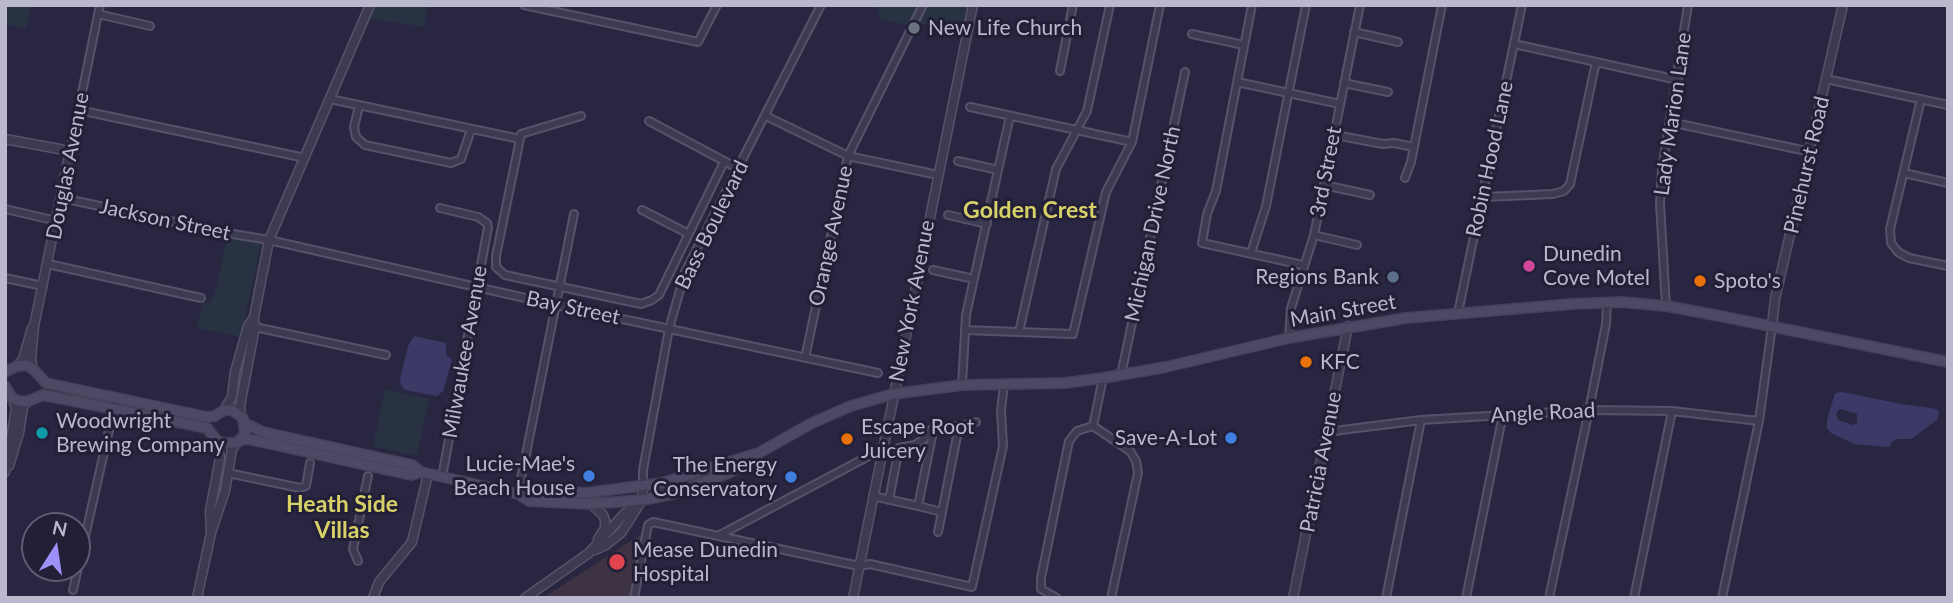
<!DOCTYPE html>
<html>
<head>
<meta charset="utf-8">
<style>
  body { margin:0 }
  #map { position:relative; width:1953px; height:603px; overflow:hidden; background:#292642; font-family:Lato,sans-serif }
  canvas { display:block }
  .frame { position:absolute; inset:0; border:7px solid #bab8cc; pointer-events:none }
  .north { position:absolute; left:21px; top:512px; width:70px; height:70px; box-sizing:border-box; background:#221f37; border:2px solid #5f5c73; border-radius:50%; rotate:12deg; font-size:19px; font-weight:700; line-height:28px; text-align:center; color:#bab8cc }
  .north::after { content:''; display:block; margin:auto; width:24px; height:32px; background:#9d90f9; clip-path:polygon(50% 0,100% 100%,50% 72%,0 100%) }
</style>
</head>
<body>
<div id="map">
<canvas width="1953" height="603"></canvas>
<div class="frame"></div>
<div class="north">N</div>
</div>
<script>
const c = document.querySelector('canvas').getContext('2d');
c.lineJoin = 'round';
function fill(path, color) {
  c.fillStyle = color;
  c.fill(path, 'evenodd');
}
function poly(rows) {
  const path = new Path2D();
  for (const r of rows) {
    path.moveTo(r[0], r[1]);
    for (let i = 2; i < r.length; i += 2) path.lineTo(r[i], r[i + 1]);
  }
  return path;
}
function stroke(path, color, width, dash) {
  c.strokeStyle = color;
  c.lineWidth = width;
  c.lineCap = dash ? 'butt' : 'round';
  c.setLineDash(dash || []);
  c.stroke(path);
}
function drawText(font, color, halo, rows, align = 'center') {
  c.font = font + ' Lato,sans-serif';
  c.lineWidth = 6;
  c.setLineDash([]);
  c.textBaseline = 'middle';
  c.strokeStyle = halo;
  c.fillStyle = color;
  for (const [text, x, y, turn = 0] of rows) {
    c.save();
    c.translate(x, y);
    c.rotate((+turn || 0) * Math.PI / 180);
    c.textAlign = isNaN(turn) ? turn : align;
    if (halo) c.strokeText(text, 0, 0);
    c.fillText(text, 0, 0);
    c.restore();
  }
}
const medical = poly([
  [643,533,629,598,543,598,552,592]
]);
const green = poly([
  [5,5,31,5,26,29,5,24],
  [374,5,427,5,425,27,369,18],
  [876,5,919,5,910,24,903,24,881,20],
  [927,5,969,5,964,28,918,24],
  [227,237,261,244,241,337,197,328,203,302,209,303,215,294],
  [385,389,429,399,417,456,373,446]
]);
const water = poly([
  [414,336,446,343,446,354,452,360,443,391,437,396,405,390,401,385,400,379,408,346],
  [1842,392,1901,404,1932,408,1938,410,1939,414,1937,420,1911,439,1897,439,1892,442,1889,447,1854,444,1831,433,1827,428,1827,420,1835,393],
  [1841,409,1857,414,1857,423,1853,425,1838,420,1836,415,1838,410]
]);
const minor = poly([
  [524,5,698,42,717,5],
  [1252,5,1216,191,1207,214,1202,243,1303,265],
  [98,14,150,26],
  [1354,32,1398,42],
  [1192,34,1244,45],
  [1514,44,1678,80],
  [1060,71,1073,5],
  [1826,79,1948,105],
  [1237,82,1340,104],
  [1344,83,1388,92],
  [330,99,520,139],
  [1921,99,1890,229,1891,243,1898,252,1909,258,1948,266],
  [359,106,354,127,356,137,365,145,451,163,461,159,471,130],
  [970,107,1132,142],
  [79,110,305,158],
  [581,116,521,134,496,256,496,267,505,275,641,304,652,300,659,295,724,162],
  [766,116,848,156,938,175],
  [649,121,739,169],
  [1670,122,1811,152],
  [1335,135,1383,144,1394,143,1414,147],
  [70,151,100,5],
  [958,161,998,170],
  [1904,173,1948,183],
  [1405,178,1411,162,1442,5],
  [1324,185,1370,195],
  [1484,197,1553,194,1564,191,1570,184,1596,62],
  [62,198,221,232,269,240,556,305,878,373],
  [440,208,478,217,487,223,488,227,442,477],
  [5,209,57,221],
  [642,210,689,234],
  [948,215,987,224],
  [1314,235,1357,245],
  [1251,253,1266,206,1306,5],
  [48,264,201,298],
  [933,270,974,279],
  [5,278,43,286],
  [1666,306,1660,204,1662,169,1688,5],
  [1458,313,1522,5],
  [255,327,386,355],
  [965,330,1073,334,1106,192,1132,142,1160,5],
  [1019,332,1056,169,1087,111,1110,5],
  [1289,338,1291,308,1314,235,1360,5],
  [805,358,848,156,923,5],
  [1121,375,1185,72],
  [962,385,966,315,1010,116],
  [959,426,976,422],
  [1093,426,1130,451,1136,461,1138,473,1111,598],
  [1093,426,1103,378],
  [1326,432,1421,420,1589,410,1672,411,1759,421],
  [228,473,300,488,306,486,310,463],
  [643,486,643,470,669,329,685,272,821,5],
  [518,494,574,214],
  [873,496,918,506,942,512,959,426,934,427,918,506],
  [889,500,899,448,915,445,924,439,932,429],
  [938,532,942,512],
  [718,536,882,449],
  [358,561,353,549,368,476],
  [73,590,116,399],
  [634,598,648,525,653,522,859,566,870,564,972,587,1003,446,1001,410,1004,385],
  [1057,598,1041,589,1041,578,1069,441,1077,431,1093,426],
  [1386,598,1421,420],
  [1466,598,1503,414],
  [1549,598,1589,410,1606,324,1607,302],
  [1634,598,1672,411],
  [1722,598,1759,421,1772,326]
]);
const tertiary = poly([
  [5,139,70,151,34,326,31,360,33,369],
  [1772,326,1775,299,1843,5],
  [17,366,23,359,32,328],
  [224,410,232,397,235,372,248,326,254,317],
  [241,415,240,406,255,327,254,317,269,240,370,5],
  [9,466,19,433,23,407,29,400],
  [5,472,15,415,16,407,12,398],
  [591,504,603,515,605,520,605,528,598,539],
  [211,533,210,511,220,458,217,441],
  [595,550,606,545,621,533,642,500,643,486],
  [197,598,211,533,225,491,232,449,237,443],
  [373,598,379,582,412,542,428,474],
  [525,598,589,553,624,514,642,500],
  [853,598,973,5],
  [1293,598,1348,326]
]);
const secondary = poly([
  [5,372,17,366,26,365,33,369,46,383,207,417,215,416,224,410,232,410,243,418,245,434,237,443,224,443,217,441,207,428,114,409,43,395,26,402,19,401,12,398,5,386],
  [245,423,263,432,412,465,421,472,518,494,529,501,591,504,642,500,672,494,726,474,745,465,757,454,812,423,851,406,893,394,962,385,1065,383,1103,378,1166,367,1289,338,1406,318,1572,304,1621,302,1666,306,1720,316,1948,362],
  [240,440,247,439,271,444,411,475,421,472],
  [518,494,526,490,586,493,662,483,755,454]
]);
const markers = [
  [914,28,7,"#6b7280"],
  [1529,266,7,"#d1479c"],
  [1393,277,7,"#5c6f8a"],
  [1700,281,7,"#e8710a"],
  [1306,362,7,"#e8710a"],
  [42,433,7,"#0f9aa8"],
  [1231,438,7,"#3f7fe0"],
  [847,439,7,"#e8710a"],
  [589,476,7,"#3f7fe0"],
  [791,477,7,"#3f7fe0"],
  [617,562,9,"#e0444e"]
];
const poiNames = [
  ["New Life Church",928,28],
  ["Dunedin",1543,254],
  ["Cove Motel",1543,278],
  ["Regions Bank",1379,277,"right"],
  ["Spoto's",1714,281],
  ["KFC",1320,362],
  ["Woodwright",56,421],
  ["Brewing Company",56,445],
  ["Escape Root",861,427],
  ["Juicery",861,451],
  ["Save-A-Lot",1217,438,"right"],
  ["Lucie-Mae's",575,464,"right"],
  ["Beach House",575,488,"right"],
  ["The Energy",777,465,"right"],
  ["Conservatory",777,489,"right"],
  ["Mease Dunedin",633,550],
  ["Hospital",633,574]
];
const streetNames = [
  ["Lady Marion Lane",1673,114,-82],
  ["Robin Hood Lane",1490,159,-78],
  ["Pinehurst Road",1807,165,-77],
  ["Douglas Avenue",68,166,-79],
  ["3rd Street",1326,172,-79],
  ["Jackson Street",165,220,12],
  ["Michigan Drive North",1153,224,-78],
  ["Bass Boulevard",712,225,-64],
  ["Orange Avenue",831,236,-78],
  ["New York Avenue",912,301,-79],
  ["Bay Street",573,308,12],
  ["Main Street",1343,311,-10],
  ["Milwaukee Avenue",465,352,-80],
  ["Angle Road",1543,413,-3],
  ["Patricia Avenue",1321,462,-79]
];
const neighbourhoodNames = [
  ["Golden Crest",1030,211],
  ["Heath Side",342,505],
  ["Villas",342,531]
];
fill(medical, '#3d3343');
fill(green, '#283243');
fill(water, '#3d3967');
stroke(minor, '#555369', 10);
stroke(tertiary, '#555369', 11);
stroke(secondary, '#444158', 12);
stroke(minor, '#3d3b52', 6);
stroke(tertiary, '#3d3b52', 8);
stroke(secondary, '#4c4965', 9);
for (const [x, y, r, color] of markers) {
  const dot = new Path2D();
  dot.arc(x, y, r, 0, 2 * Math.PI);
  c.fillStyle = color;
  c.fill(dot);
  stroke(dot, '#221f37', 2.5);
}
drawText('21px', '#bab8cc', '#221f37', poiNames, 'left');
drawText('21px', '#bab8cc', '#221f37', streetNames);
drawText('bold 23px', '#d7d168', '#221f37', neighbourhoodNames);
</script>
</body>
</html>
